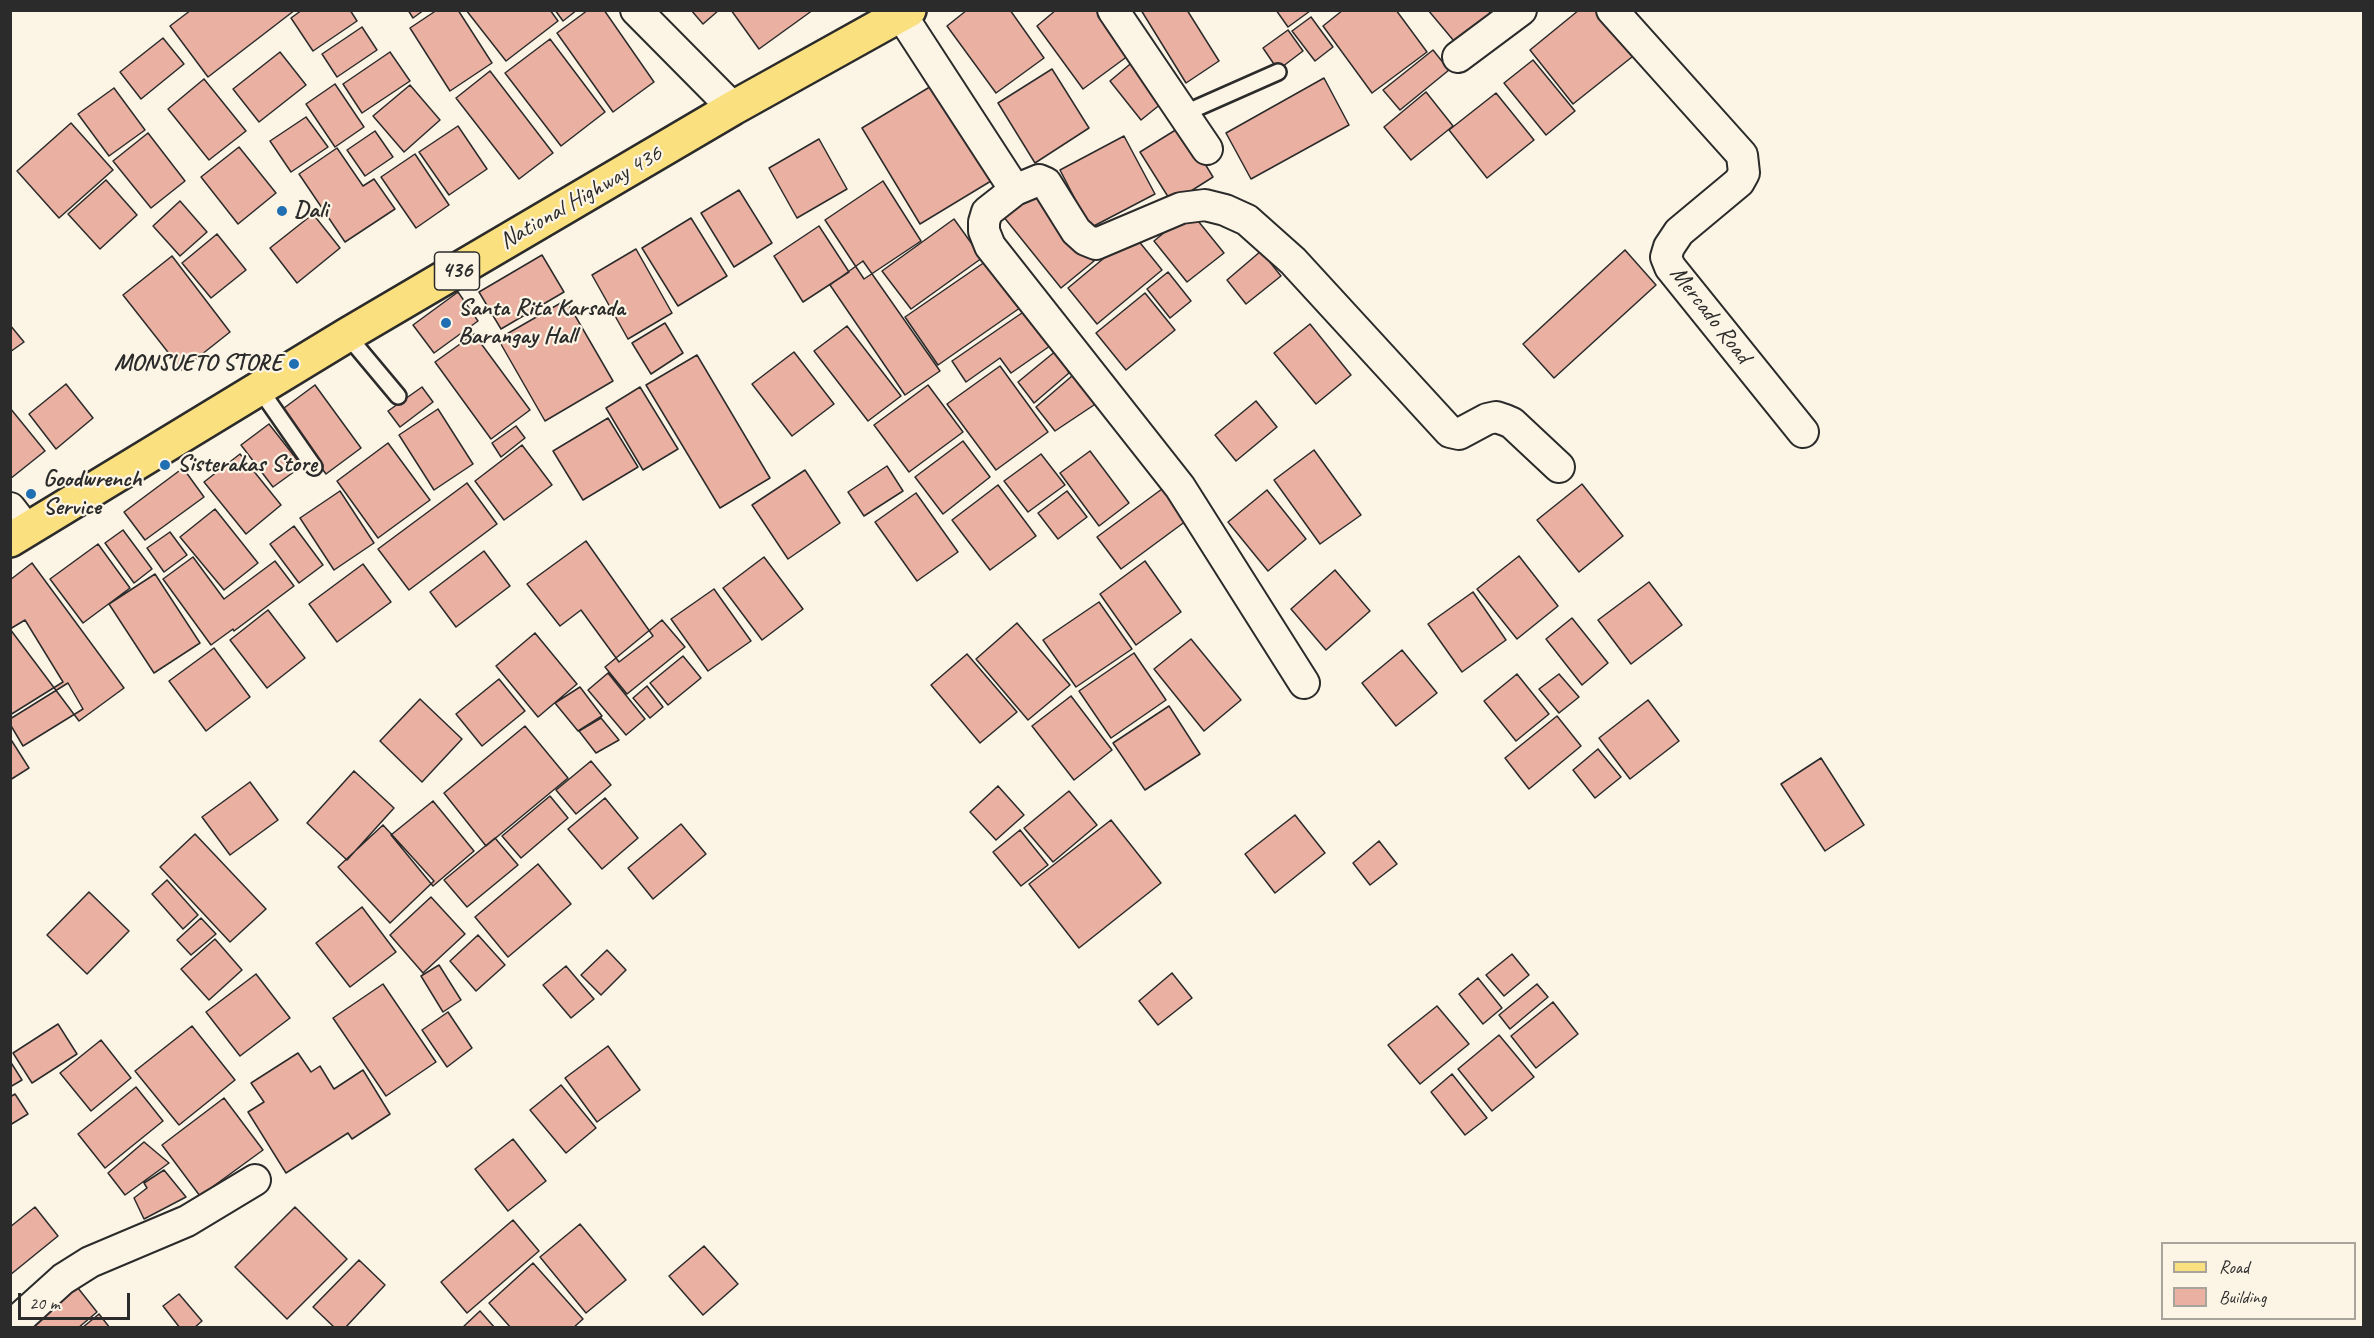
<!DOCTYPE html>
<html>
<head>
<meta charset="utf-8">
<style>
  body { margin:0 }
  #map { position:relative; width:2374px; height:1338px; overflow:hidden; background:#fcf5e5; font-family:Caveat,sans-serif }
  canvas { display:block }
  .frame { position:absolute; inset:0; border:12px solid #2b2b2b; pointer-events:none }
  .legend { position:absolute; left:2161px; top:1242px; width:195px; height:78px; box-sizing:border-box; background:#fcf5e5; border:2px solid #a8a49b; margin:0; padding:8px 10px; list-style:none; font-size:18px; color:#2b2b2b }
  .legend li { display:flex; align-items:center; gap:12px; height:30px }
  .legend b { width:30px; border:2px solid #a8a49b }
  .scale { position:absolute; left:18px; top:1293px; width:112px; height:27px; box-sizing:border-box; border:3px solid #2b2b2b; border-top:0; padding-left:8px; font-size:18px; line-height:21px; white-space:nowrap; color:#2b2b2b; -webkit-text-stroke:4px #fcf5e5; paint-order:stroke }
</style>
</head>
<body>
<div id="map">
<canvas width="2374" height="1338"></canvas>
<div class="frame"></div>
<ul class="legend">
<li><b style="height:8px;background:#fbe080"></b>Road</li>
<li><b style="height:16px;background:#eab1a2"></b>Building</li>
</ul>
<div class="scale">20 m</div>
</div>
<script>
const c = document.querySelector('canvas').getContext('2d');
c.lineJoin = 'round';
function fill(path, color) {
  c.fillStyle = color;
  c.fill(path, 'evenodd');
}
function poly(rows) {
  const path = new Path2D();
  for (const r of rows) {
    path.moveTo(r[0], r[1]);
    for (let i = 2; i < r.length; i += 2) path.lineTo(r[i], r[i + 1]);
  }
  return path;
}
function stroke(path, color, width, dash) {
  c.strokeStyle = color;
  c.lineWidth = width;
  c.lineCap = dash ? 'butt' : 'round';
  c.setLineDash(dash || []);
  c.stroke(path);
}
function drawText(font, color, halo, rows, align = 'center') {
  c.font = font + ' Caveat,sans-serif';
  c.lineWidth = 4.5;
  c.setLineDash([]);
  c.textBaseline = 'middle';
  c.strokeStyle = halo;
  c.fillStyle = color;
  for (const [text, x, y, turn = 0] of rows) {
    c.save();
    c.translate(x, y);
    c.rotate((+turn || 0) * Math.PI / 180);
    c.textAlign = isNaN(turn) ? turn : align;
    if (halo) c.strokeText(text, 0, 0);
    c.fillText(text, 0, 0);
    c.restore();
  }
}
const building = poly([
  [191,10,295,10,208,77,170,26,191,10],
  [302,10,350,10,357,21,313,51,291,18,302,10],
  [408,10,424,10,413,18,408,10],
  [437,10,458,10,492,63,450,91,410,28,437,10],
  [466,10,550,10,558,21,506,61,466,10],
  [555,10,577,10,563,21,555,10],
  [588,10,604,10,654,82,613,112,557,33,588,10],
  [691,10,719,10,703,24,691,10],
  [731,10,813,10,759,49,731,10],
  [967,10,1010,10,1044,58,996,93,947,26,967,10],
  [1056,10,1106,10,1136,50,1083,89,1037,26,1056,10],
  [1141,10,1187,10,1219,61,1186,83,1141,10],
  [1276,10,1310,10,1310,11,1288,27,1276,10],
  [1343,10,1396,10,1427,52,1372,93,1323,26,1343,10],
  [1428,10,1488,10,1494,18,1459,47,1428,10],
  [1579,10,1611,10,1642,49,1573,104,1530,50,1579,10],
  [1311,17,1333,47,1315,61,1292,31,1311,17],
  [362,27,377,50,337,77,322,54,362,27],
  [1288,30,1303,51,1278,70,1263,48,1288,30],
  [163,38,184,64,141,99,120,72,163,38],
  [550,39,605,112,561,146,505,73,550,39],
  [1433,50,1449,70,1400,110,1383,90,1433,50],
  [280,52,306,85,259,122,233,89,280,52],
  [390,52,410,81,362,113,343,84,390,52],
  [1135,60,1167,99,1141,120,1110,81,1135,60],
  [1533,60,1575,111,1546,135,1504,83,1533,60],
  [1052,69,1089,128,1035,163,998,103,1052,69],
  [490,71,553,153,519,179,456,98,490,71],
  [1324,78,1349,125,1251,179,1226,133,1324,78],
  [204,79,246,131,209,160,168,109,204,79],
  [335,84,364,127,335,147,306,104,335,84],
  [410,85,440,120,404,152,373,116,410,85],
  [933,85,991,181,920,224,862,128,933,85],
  [114,88,145,130,109,156,78,114,114,88],
  [1426,92,1453,126,1411,160,1384,127,1426,92],
  [1496,93,1534,140,1487,178,1449,130,1496,93],
  [306,117,328,147,291,172,270,141,306,117],
  [71,123,113,170,59,218,17,171,71,123],
  [458,126,487,169,449,195,419,152,458,126],
  [1182,126,1213,177,1172,203,1140,152,1182,126],
  [375,131,393,157,365,176,347,150,375,131],
  [148,133,185,181,151,208,113,161,148,133],
  [1124,136,1155,194,1090,228,1060,170,1124,136],
  [819,139,847,189,797,218,769,168,819,139],
  [239,147,276,193,238,224,201,177,239,147],
  [337,148,363,186,374,179,395,209,345,242,299,174,337,148],
  [415,154,449,205,416,228,381,177,415,154],
  [106,180,137,215,100,249,68,214,106,180],
  [883,181,921,241,864,279,825,220,883,181],
  [1037,189,1094,261,1061,288,1003,216,1037,189],
  [739,190,772,243,734,267,701,213,739,190],
  [180,201,207,232,180,256,153,226,180,201],
  [1190,211,1224,253,1187,282,1154,241,1190,211],
  [313,214,340,248,297,283,270,248,313,214],
  [691,218,727,276,678,306,642,248,691,218],
  [954,219,982,258,911,309,882,271,954,219],
  [819,226,849,272,803,302,774,256,819,226],
  [217,234,246,270,211,298,182,263,217,234],
  [1133,234,1162,270,1097,324,1068,288,1133,234],
  [636,249,672,313,628,339,592,275,636,249],
  [1625,250,1656,285,1554,378,1523,344,1625,250],
  [1261,251,1281,276,1246,304,1227,280,1261,251],
  [542,255,564,292,501,329,479,292,542,255],
  [995,255,1027,303,938,365,905,317,995,255],
  [172,256,230,332,182,370,123,295,172,256],
  [863,261,940,371,905,395,830,285,863,261],
  [1168,272,1191,301,1170,318,1147,289,1168,272],
  [458,292,478,321,434,353,413,325,458,292],
  [1145,293,1175,330,1126,370,1096,333,1145,293],
  [566,300,613,381,545,421,498,339,566,300],
  [1035,304,1060,339,1011,373,1000,358,966,382,952,361,1035,304],
  [665,323,683,353,651,374,632,343,665,323],
  [1310,324,1351,375,1316,404,1274,353,1310,324],
  [10,325,24,342,10,352,10,325],
  [847,326,901,396,868,421,814,351,847,326],
  [474,334,530,410,491,439,435,362,474,334],
  [1057,350,1069,373,1034,403,1018,382,1057,350],
  [794,352,834,404,792,436,752,384,794,352],
  [697,355,770,478,720,508,646,385,697,355],
  [1000,366,1048,432,996,470,947,404,1000,366],
  [1079,370,1097,403,1055,431,1036,407,1079,370],
  [66,384,93,418,56,449,29,414,66,384],
  [315,385,361,448,326,474,280,411,315,385],
  [928,385,963,432,909,472,874,425,928,385],
  [422,387,433,402,400,427,388,411,422,387],
  [640,387,678,449,643,470,606,408,640,387],
  [1256,401,1277,427,1236,461,1215,435,1256,401],
  [10,408,45,451,10,479,10,408],
  [438,409,473,464,434,490,399,435,438,409],
  [608,418,638,467,583,500,553,451,608,418],
  [269,424,302,466,273,487,241,445,269,424],
  [516,426,525,438,501,457,492,443,516,426],
  [963,441,990,477,943,514,915,477,963,441],
  [388,443,430,500,378,538,337,481,388,443],
  [522,445,552,485,504,520,475,481,522,445],
  [1314,450,1361,515,1320,544,1274,480,1314,450],
  [1090,451,1129,503,1099,526,1060,473,1090,451],
  [240,454,281,505,246,534,204,482,240,454],
  [1041,454,1065,485,1028,512,1004,481,1041,454],
  [887,466,903,491,864,516,848,492,887,466],
  [183,468,204,497,145,540,124,512,183,468],
  [805,470,840,523,788,559,752,505,805,470],
  [467,483,497,524,409,590,378,549,467,483],
  [1582,484,1623,536,1579,572,1537,520,1582,484],
  [998,485,1036,536,990,570,952,520,998,485],
  [1166,486,1190,518,1121,569,1097,537,1166,486],
  [1267,490,1306,539,1268,571,1228,522,1267,490],
  [340,491,374,543,334,570,300,518,340,491],
  [1067,491,1087,517,1058,539,1038,513,1067,491],
  [916,493,958,552,917,581,875,522,916,493],
  [215,509,258,563,224,590,180,537,215,509],
  [294,526,323,565,299,583,270,544,294,526],
  [123,530,152,569,134,583,105,543,123,530],
  [170,532,187,555,164,572,147,548,170,532],
  [586,541,653,636,619,662,581,610,560,626,527,584,586,541],
  [98,544,130,588,83,623,50,579,98,544],
  [484,551,510,586,456,627,430,592,484,551],
  [1519,556,1558,606,1517,639,1477,589,1519,556],
  [193,557,224,599,275,561,294,586,234,631,233,629,211,645,163,579,193,557],
  [764,557,803,609,762,640,723,588,764,557],
  [1145,561,1181,612,1136,645,1100,594,1145,561],
  [32,563,124,688,79,721,10,629,10,580,32,563],
  [363,564,391,602,337,642,309,604,363,564],
  [1335,570,1370,611,1326,650,1291,609,1335,570],
  [155,574,200,643,154,673,109,604,155,574],
  [1649,582,1682,625,1631,664,1598,620,1649,582],
  [714,589,751,641,708,671,671,619,714,589],
  [1473,592,1506,640,1462,672,1428,624,1473,592],
  [1099,602,1132,649,1076,687,1043,640,1099,602],
  [268,610,305,658,267,688,230,640,268,610],
  [1572,618,1608,663,1582,685,1546,639,1572,618],
  [25,620,63,682,10,715,10,629,25,620],
  [662,620,685,647,627,694,605,667,662,620],
  [1017,623,1070,685,1028,720,976,659,1017,623],
  [535,633,577,684,538,717,496,666,535,633],
  [1191,639,1241,700,1204,731,1154,669,1191,639],
  [214,648,250,697,206,731,169,681,214,648],
  [1402,650,1437,693,1396,726,1362,683,1402,650],
  [1134,653,1166,700,1111,738,1079,691,1134,653],
  [967,654,1017,712,980,743,931,685,967,654],
  [683,656,701,678,668,705,650,683,683,656],
  [608,673,645,719,626,735,588,690,608,673],
  [1517,674,1549,714,1516,741,1484,701,1517,674],
  [1559,674,1579,697,1559,713,1539,689,1559,674],
  [499,679,525,711,482,746,456,714,499,679],
  [68,683,83,709,23,746,10,724,10,719,68,683],
  [647,686,663,707,650,718,633,698,647,686],
  [580,687,602,716,578,731,555,703,580,687],
  [1071,696,1112,750,1074,780,1032,726,1071,696],
  [420,699,462,739,422,782,380,741,420,699],
  [1648,700,1679,741,1630,779,1599,738,1648,700],
  [1169,706,1200,754,1145,790,1113,743,1169,706],
  [1557,716,1581,746,1529,789,1505,758,1557,716],
  [601,718,619,740,596,753,579,731,601,718],
  [525,726,568,778,486,846,444,793,525,726],
  [10,738,29,768,10,780,10,738],
  [1598,749,1621,777,1595,798,1573,770,1598,749],
  [1821,758,1864,825,1825,851,1781,784,1821,758],
  [591,761,611,785,576,814,556,790,591,761],
  [354,771,394,808,347,860,307,823,354,771],
  [250,782,278,820,230,855,202,817,250,782],
  [998,786,1024,815,996,840,970,812,998,786],
  [1069,791,1097,825,1053,862,1024,828,1069,791],
  [550,796,568,818,521,858,502,836,550,796],
  [605,798,638,838,602,869,568,829,605,798],
  [433,801,474,851,433,886,391,835,433,801],
  [1295,815,1325,853,1275,893,1245,854,1295,815],
  [1111,820,1161,883,1079,948,1029,884,1111,820],
  [681,824,706,854,653,899,628,868,681,824],
  [383,825,434,881,390,923,338,867,383,825],
  [1020,830,1048,865,1021,886,993,852,1020,830],
  [195,834,266,909,230,942,160,867,195,834],
  [495,838,518,865,467,907,444,880,495,838],
  [1379,841,1397,864,1370,885,1353,863,1379,841],
  [538,864,571,904,508,957,475,917,538,864],
  [167,880,198,915,183,929,152,894,167,880],
  [89,892,129,931,87,974,47,935,89,892],
  [431,897,465,934,423,973,390,935,431,897],
  [362,907,396,952,350,987,316,943,362,907],
  [201,918,216,934,191,955,177,940,201,918],
  [478,935,505,965,476,991,450,961,478,935],
  [215,939,242,970,209,1000,181,969,215,939],
  [607,950,626,970,601,995,581,975,607,950],
  [1512,954,1529,975,1504,996,1486,975,1512,954],
  [439,965,461,1000,443,1012,421,976,439,965],
  [566,966,594,999,571,1018,543,985,566,966],
  [1172,973,1192,998,1158,1025,1139,1001,1172,973],
  [256,974,290,1018,240,1056,206,1012,256,974],
  [1478,978,1502,1008,1483,1024,1459,994,1478,978],
  [383,984,436,1062,386,1096,333,1018,383,984],
  [1537,984,1548,997,1510,1029,1499,1015,1537,984],
  [1553,1002,1578,1034,1536,1068,1511,1036,1553,1002],
  [1437,1006,1469,1044,1420,1084,1388,1045,1437,1006],
  [448,1012,472,1048,447,1067,422,1030,448,1012],
  [58,1024,77,1054,32,1083,13,1053,58,1024],
  [192,1026,235,1080,179,1125,135,1071,192,1026],
  [1499,1035,1534,1077,1492,1111,1458,1069,1499,1035],
  [101,1040,131,1078,91,1111,60,1073,101,1040],
  [608,1046,640,1090,597,1122,565,1078,608,1046],
  [298,1053,311,1072,320,1066,334,1089,363,1070,390,1114,352,1139,348,1133,286,1173,248,1112,264,1102,251,1083,298,1053],
  [10,1061,22,1080,10,1087,10,1061],
  [1452,1074,1487,1118,1465,1135,1431,1092,1452,1074],
  [561,1085,596,1128,566,1153,530,1110,561,1085],
  [136,1087,163,1121,105,1168,78,1134,136,1087],
  [15,1094,28,1114,10,1125,10,1097,15,1094],
  [224,1098,263,1150,200,1196,162,1145,224,1098],
  [513,1139,546,1181,508,1211,475,1169,513,1139],
  [144,1142,169,1163,125,1195,108,1173,144,1142],
  [164,1170,186,1197,144,1219,134,1198,147,1188,144,1183,164,1170],
  [35,1207,58,1236,10,1275,10,1227,35,1207],
  [295,1207,347,1259,287,1319,235,1267,295,1207],
  [513,1220,539,1251,467,1313,441,1282,513,1220],
  [580,1224,626,1280,586,1313,540,1257,580,1224],
  [704,1246,738,1284,703,1315,669,1276,704,1246],
  [359,1260,385,1285,345,1328,335,1328,313,1307,359,1260],
  [533,1263,583,1319,573,1328,511,1328,489,1303,533,1263],
  [74,1283,97,1312,78,1328,33,1328,27,1320,74,1283],
  [179,1294,202,1321,194,1328,180,1328,163,1306,179,1294],
  [480,1311,495,1328,462,1328,480,1311],
  [99,1314,110,1328,82,1328,99,1314]
]);
const lane = poly([
  [1183,114,1278,72],
  [347,335,398,396],
  [259,388,314,467]
]);
const street = poly([
  [636,10,733,108],
  [898,10,1015,190],
  [1113,10,1207,149],
  [1612,10,1742,155,1744,173,1739,182,1679,232,1669,247,1666,257,1670,267,1803,432],
  [1458,57,1521,10],
  [10,508,27,530],
  [1304,683,1180,487,990,246,984,231,984,222,987,212,1015,190,1039,180,1046,183,1076,231,1086,240,1096,244,1181,208,1205,205,1225,210,1247,220,1293,261,1450,432,1459,434,1487,419,1496,417,1505,420,1512,423,1559,467],
  [10,1327,63,1279,90,1262,187,1221,255,1180]
]);
const primary = poly([
  [10,540,347,335,733,108,909,10]
]);
const markers = [
  [282,211,6,"#1f6fb2"],
  [446,323,6,"#1f6fb2"],
  [294,364,6,"#1f6fb2"],
  [165,465,6,"#1f6fb2"],
  [31,494,6,"#1f6fb2"]
];
const shields = [
  [457,271,45]
];
const shieldNames = [
  ["436",457,271]
];
const streetNames = [
  ["National Highway 436",581,198,-30],
  ["Mercado Road",1710,315,52]
];
const poiNames = [
  ["Dali",294,211],
  ["Santa Rita Karsada",458,309],
  ["Barangay Hall",458,337],
  ["MONSUETO STORE",282,364,"right"],
  ["Sisterakas Store",177,465],
  ["Goodwrench",43,480],
  ["Service",43,508]
];
fill(building, '#eab1a2');
stroke(building, '#2b2b2b', 1.5);
stroke(lane, '#2b2b2b', 20);
stroke(street, '#2b2b2b', 34);
stroke(primary, '#2b2b2b', 38);
stroke(lane, '#fcf5e5', 15);
stroke(street, '#fcf5e5', 30);
stroke(primary, '#fbe080', 33);
for (const [x, y, r, color] of markers) {
  const dot = new Path2D();
  dot.arc(x, y, r, 0, 2 * Math.PI);
  c.fillStyle = color;
  c.fill(dot);
  stroke(dot, '#fcf5e5', 2);
}
for (const [x, y, w] of shields) {
  const box = new Path2D();
  box.roundRect(x - w / 2, y - 19, w, 38, 4.5);
  c.fillStyle = '#fcf5e5';
  c.fill(box);
  stroke(box, '#2b2b2b', 1.5);
}
drawText('bold 22px', '#2b2b2b', null, shieldNames);
drawText('24px', '#2b2b2b', '#fcf5e5', streetNames);
drawText('bold 24px', '#2b2b2b', '#fcf5e5', poiNames, 'left');
</script>
</body>
</html>
